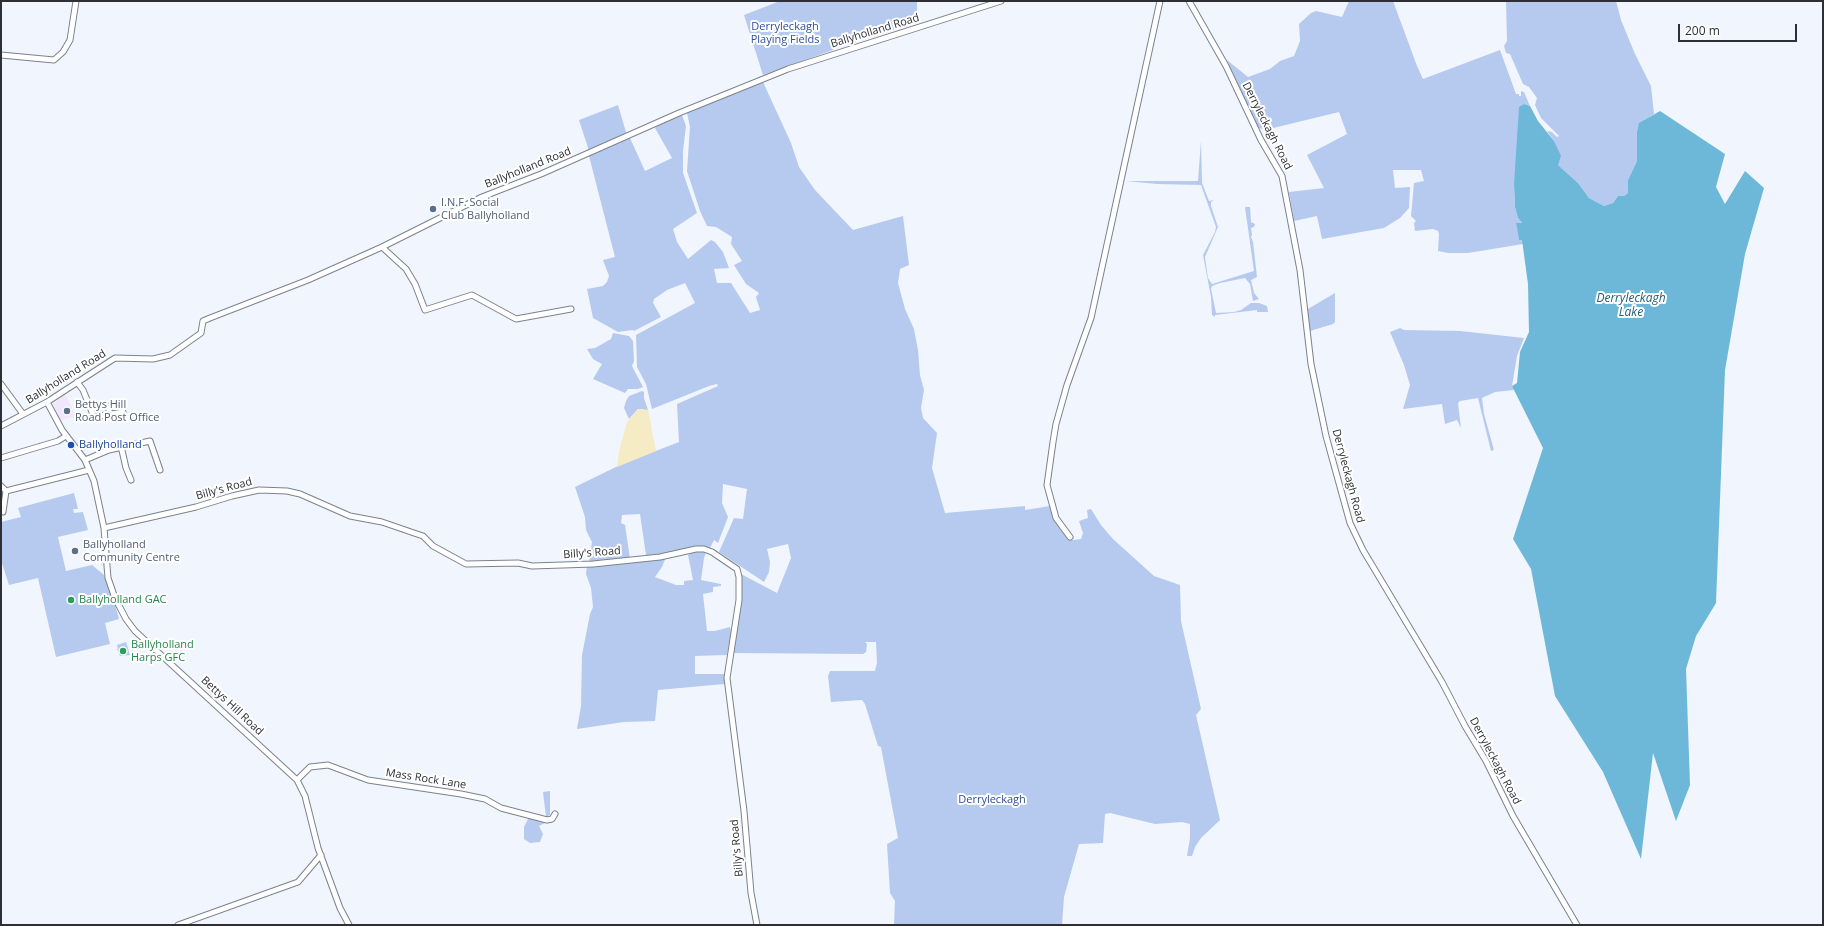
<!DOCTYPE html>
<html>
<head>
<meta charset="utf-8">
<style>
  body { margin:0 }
  #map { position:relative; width:1824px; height:926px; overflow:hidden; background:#f0f5fe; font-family:"Open Sans",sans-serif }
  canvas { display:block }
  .frame { position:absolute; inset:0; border:2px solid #2d2f34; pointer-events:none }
  .scale { position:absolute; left:1678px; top:24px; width:119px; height:18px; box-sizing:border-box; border:2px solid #2d2f34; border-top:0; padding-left:5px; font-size:12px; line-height:14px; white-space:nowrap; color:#2d2f34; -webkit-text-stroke:3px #fff; paint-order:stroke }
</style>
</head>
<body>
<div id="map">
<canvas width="1824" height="926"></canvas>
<div class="frame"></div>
<div class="scale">200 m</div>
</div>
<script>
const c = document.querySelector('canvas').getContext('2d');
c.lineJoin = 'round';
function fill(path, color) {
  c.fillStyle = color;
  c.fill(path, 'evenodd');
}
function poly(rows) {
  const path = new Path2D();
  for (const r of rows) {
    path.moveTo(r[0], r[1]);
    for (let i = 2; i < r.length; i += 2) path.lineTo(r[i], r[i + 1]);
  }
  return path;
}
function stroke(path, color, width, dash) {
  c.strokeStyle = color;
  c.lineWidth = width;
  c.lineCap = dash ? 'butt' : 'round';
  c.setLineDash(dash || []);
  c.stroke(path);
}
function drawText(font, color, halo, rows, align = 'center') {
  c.font = font + ' "Open Sans",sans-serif';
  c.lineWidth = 4;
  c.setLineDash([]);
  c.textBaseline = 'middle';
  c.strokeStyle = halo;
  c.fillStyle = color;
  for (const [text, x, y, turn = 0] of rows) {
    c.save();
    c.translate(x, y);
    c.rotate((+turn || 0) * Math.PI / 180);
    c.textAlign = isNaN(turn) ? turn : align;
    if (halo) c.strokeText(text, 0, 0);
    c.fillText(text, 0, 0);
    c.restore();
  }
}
const commercial = poly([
  [65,394,76,417,67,418,60,421,53,404]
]);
const green = poly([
  [780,1,917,1,917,22,853,42,847,37,840,37,836,39,833,50,763,75,744,15],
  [1349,1,1393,1,1417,66,1423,79,1500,50,1516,94,1519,94,1519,96,1521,96,1521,91,1524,92,1530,106,1524,104,1514,184,1515,207,1518,218,1522,223,1523,244,1468,253,1448,253,1438,251,1439,234,1438,231,1433,229,1415,231,1414,223,1416,221,1411,216,1414,183,1424,181,1421,170,1393,170,1395,188,1410,187,1409,208,1400,218,1384,228,1322,239,1317,216,1294,221,1289,192,1324,188,1307,155,1347,134,1339,112,1265,130,1257,127,1227,60,1248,77,1270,69,1280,61,1294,56,1300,41,1299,24,1311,13,1316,11,1342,17],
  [1506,1,1616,1,1621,20,1635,54,1651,86,1654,114,1640,123,1637,132,1637,161,1628,180,1628,193,1624,196,1618,196,1613,203,1604,206,1589,198,1578,183,1558,165,1554,141,1547,131,1552,132,1557,137,1559,136,1541,118,1535,105,1537,98,1529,87,1523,84,1510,54,1506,53,1504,46,1507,41],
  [763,82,791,143,799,167,815,190,853,230,903,216,909,265,900,269,898,283,905,309,914,329,918,350,920,375,924,390,921,408,923,418,937,433,932,468,945,513,1025,506,1025,510,1050,506,1052,507,1057,522,1070,540,1073,540,1081,539,1083,533,1079,521,1088,518,1087,510,1091,509,1101,525,1113,539,1154,576,1180,585,1181,621,1201,709,1196,715,1220,820,1201,838,1195,847,1192,856,1187,856,1190,838,1190,824,1182,822,1155,824,1110,813,1105,814,1103,843,1079,844,1064,897,1062,925,894,925,895,901,890,893,887,844,898,838,881,747,878,746,865,704,862,700,831,702,828,676,830,671,875,671,877,663,876,642,865,642,867,644,866,652,863,654,733,653,742,598,741,574,777,593,791,558,788,544,767,549,770,562,769,572,764,582,719,552,734,518,743,519,747,489,723,484,722,503,728,517,718,543,714,540,710,548,701,546,652,557,646,555,640,514,622,515,621,523,625,525,630,559,589,562,592,542,586,530,585,517,575,487,622,464,679,442,677,404,718,386,717,384,709,386,652,409,646,384,637,367,636,335,695,303,685,283,667,290,654,299,653,303,661,317,634,331,633,330,618,332,593,318,587,289,603,286,607,282,609,276,603,260,615,257,589,156,630,138,645,171,672,158,655,128,661,123,682,115,686,126,683,151,683,173,697,213,673,229,677,242,688,259,711,240,715,242,723,252,729,268,714,269,717,283,731,283,750,313,760,310,756,297,759,293,746,284,734,265,742,261,731,244,732,237,716,227,707,226,700,211,687,171,690,127,687,113],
  [618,105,626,132,624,136,589,151,579,120],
  [1201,141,1202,183,1209,201,1214,200,1211,202,1211,206,1218,227,1205,257,1208,278,1212,284,1254,271,1245,207,1250,207,1251,222,1255,224,1254,227,1251,228,1252,235,1251,237,1253,242,1257,277,1251,280,1254,293,1259,299,1253,301,1250,284,1245,278,1220,283,1212,286,1211,289,1216,313,1234,312,1241,310,1251,303,1259,303,1267,306,1268,312,1257,312,1257,310,1215,315,1215,317,1212,315,1211,297,1203,255,1215,232,1216,227,1201,185,1157,184,1126,181,1198,181],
  [1335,293,1335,322,1333,324,1310,331,1308,329,1307,312,1308,309],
  [1400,328,1404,330,1460,331,1524,338,1517,356,1512,386,1514,390,1495,392,1482,398,1484,414,1494,450,1491,451,1478,398,1460,401,1458,403,1461,428,1457,420,1445,424,1442,404,1403,409,1410,385,1404,365,1390,332],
  [613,333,629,336,633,341,634,361,632,366,643,387,638,389,628,389,625,393,593,379,602,364,593,359,587,349,595,348,611,339],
  [642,391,644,392,644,398,648,410,638,409,629,419,624,408,626,401,629,396],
  [74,493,78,509,73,509,74,513,83,512,88,530,58,537,66,571,92,565,104,575,117,605,116,608,119,619,105,623,110,644,56,657,38,578,9,585,1,560,1,522,21,517,18,508],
  [703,551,706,552,704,558,701,580,721,584,721,586,713,587,713,592,703,594,707,631,715,631,730,627,731,632,727,655,695,656,695,674,725,674,724,684,658,690,655,721,624,722,577,729,581,706,582,655,590,614,593,607,591,588,586,574,587,566,643,561,666,557,662,567,655,577,676,585,684,585,684,581,693,580,688,555,692,552],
  [126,642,130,655,120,656,117,649,118,649,117,645],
  [550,791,550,815,546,817,543,792],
  [529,817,544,821,545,823,539,826,543,834,540,842,530,843,524,839,524,827]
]);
const sand = poly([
  [638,409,648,410,656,451,617,467,619,451,627,422]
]);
const water = poly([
  [1524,104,1530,106,1538,121,1554,141,1561,156,1558,165,1578,183,1589,198,1604,206,1613,203,1618,196,1624,196,1628,193,1628,180,1637,161,1637,132,1639,123,1660,111,1725,154,1716,187,1725,204,1745,171,1764,188,1745,254,1725,370,1716,603,1696,636,1686,669,1690,785,1676,821,1653,753,1641,859,1603,772,1555,696,1531,569,1513,539,1543,448,1512,386,1517,383,1520,352,1529,332,1528,284,1522,240,1519,240,1517,227,1516,223,1522,223,1518,218,1515,207,1514,184,1519,107]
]);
const minor = poly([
  [1189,1,1226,66,1261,140,1282,176,1300,270,1311,364,1326,436,1350,523,1363,550,1442,682,1465,726,1486,761,1513,816,1577,925],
  [1,55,54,60,63,52,70,40,76,1],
  [382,247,406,269,415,284,425,310,472,295,516,319,571,309],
  [77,382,83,390,94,417,123,412],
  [1,384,23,414],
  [47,402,62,430,85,460,94,481,104,528,108,578,115,598,126,619,135,631,297,780,305,796,318,848,340,908,349,925],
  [108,406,110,415],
  [1,426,47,402,115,358,153,359,170,355,201,333,203,321,210,318,308,280,382,247,482,197,541,174,679,113,788,69,1001,1],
  [121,446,126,468,131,480],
  [1,458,58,441,66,436],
  [85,460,109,450,150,441,160,470],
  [1,486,6,491,3,512],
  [6,491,89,470],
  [104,528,196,507,232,496,259,490,287,491,300,494,350,516,382,522,414,533,423,536,433,546,466,564,518,563,532,566,593,564,660,557,696,549,704,549,712,552,737,569,739,577,739,600,727,678,744,811,751,893,757,925],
  [1070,537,1056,518,1047,485,1053,442,1056,424,1067,385,1091,318,1160,1],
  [297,780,310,767,328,765,368,780,461,794,485,799,501,808,547,820,552,819,555,814],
  [178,925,298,882,321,855]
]);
const markers = [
  [433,209,4,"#5c6f8a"],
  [67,411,4,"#5c6f8a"],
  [71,445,4,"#1a4fb4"],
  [75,551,4,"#5c6f8a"],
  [71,600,4,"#2e9e5b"],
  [123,651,4,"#2e9e5b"]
];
const parkNames = [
  ["Derryleckagh",785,27],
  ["Playing Fields",785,40],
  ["Derryleckagh",992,800]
];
const streetNames = [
  ["Ballyholland Road",875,31,-17],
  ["Derryleckagh Road",1267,126,63],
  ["Ballyholland Road",528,168,-22],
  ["Ballyholland Road",66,377,-32],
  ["Derryleckagh Road",1348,476,75],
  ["Billy's Road",224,489,-15],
  ["Billy's Road",592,553,-4],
  ["Bettys Hill Road",232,706,43],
  ["Derryleckagh Road",1495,761,62],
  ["Mass Rock Lane",426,779,9],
  ["Billy's Road",737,848,-95]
];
const serviceNames = [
  ["I.N.F. Social",441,203],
  ["Club Ballyholland",441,216],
  ["Bettys Hill",75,405],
  ["Road Post Office",75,418],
  ["Ballyholland",83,545],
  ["Community Centre",83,558]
];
const transitNames = [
  ["Ballyholland",79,445]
];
const leisureNames = [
  ["Ballyholland GAC",79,600],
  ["Ballyholland",131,645],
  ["Harps GFC",131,658]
];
const waterNames = [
  ["Derryleckagh",1631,299],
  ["Lake",1631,313]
];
fill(commercial, '#f1e6fb');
fill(green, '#b6caef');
fill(sand, '#f5ecc6');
fill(water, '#6db8d8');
stroke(minor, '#7c828c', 7);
stroke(minor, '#fff', 5);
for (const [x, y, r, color] of markers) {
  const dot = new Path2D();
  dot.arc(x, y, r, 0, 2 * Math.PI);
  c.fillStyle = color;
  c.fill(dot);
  stroke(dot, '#fff', 1.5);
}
drawText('11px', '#2e4f92', '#fff', parkNames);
drawText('11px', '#2d2f34', '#fff', streetNames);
drawText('11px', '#4e5e75', '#fff', serviceNames, 'left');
drawText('11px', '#164399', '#fff', transitNames, 'left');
drawText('11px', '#27864d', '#fff', leisureNames, 'left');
drawText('italic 12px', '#245f76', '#fff', waterNames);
</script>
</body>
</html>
